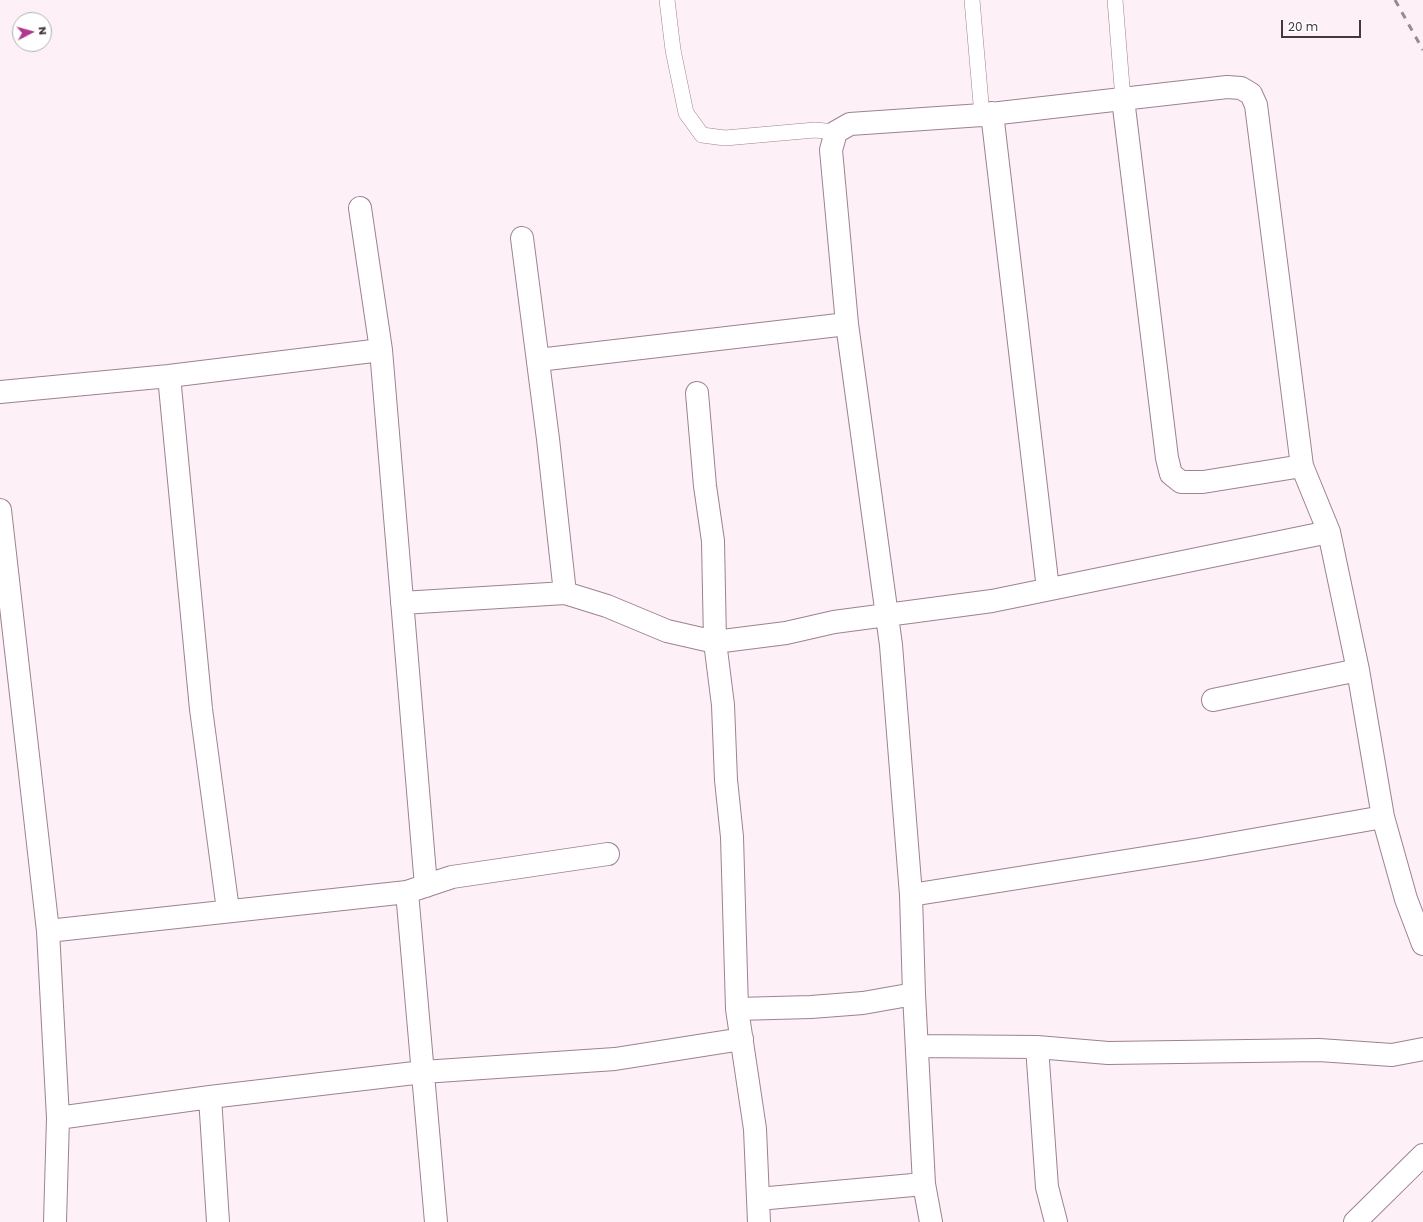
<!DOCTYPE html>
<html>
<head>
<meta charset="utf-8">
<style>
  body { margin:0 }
  #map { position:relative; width:1423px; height:1222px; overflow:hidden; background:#fdf0f7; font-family:Poppins,sans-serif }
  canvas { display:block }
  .north { position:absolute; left:12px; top:12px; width:40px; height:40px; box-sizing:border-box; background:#fff; border:1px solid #b4afb2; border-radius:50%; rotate:84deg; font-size:11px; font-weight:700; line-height:16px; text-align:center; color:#44373f }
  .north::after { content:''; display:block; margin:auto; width:14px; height:18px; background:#b0388d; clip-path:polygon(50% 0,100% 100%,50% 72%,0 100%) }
  .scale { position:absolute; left:1281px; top:20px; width:80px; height:18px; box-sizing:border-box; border:2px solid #44373f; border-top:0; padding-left:5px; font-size:12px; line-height:14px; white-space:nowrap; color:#44373f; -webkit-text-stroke:3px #fff; paint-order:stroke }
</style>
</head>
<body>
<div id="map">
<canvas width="1423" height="1222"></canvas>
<div class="north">N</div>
<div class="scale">20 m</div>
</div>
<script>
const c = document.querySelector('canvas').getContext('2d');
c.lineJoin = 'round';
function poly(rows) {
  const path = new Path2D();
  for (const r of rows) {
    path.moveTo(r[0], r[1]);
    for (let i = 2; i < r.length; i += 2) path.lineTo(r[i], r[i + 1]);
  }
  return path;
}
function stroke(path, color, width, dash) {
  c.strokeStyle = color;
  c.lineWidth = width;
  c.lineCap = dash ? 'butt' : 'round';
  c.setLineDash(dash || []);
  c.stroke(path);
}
const lane = poly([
  [667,0,673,50,686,113,702,135,725,138,815,130,836,132],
  [972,0,982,115],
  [1115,0,1123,99]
]);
const street = poly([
  [1123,99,1167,458,1171,474,1181,482,1203,482,1302,466],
  [992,113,1048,589],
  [360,208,381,350,426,886],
  [522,238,548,439,565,593],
  [538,360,847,324],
  [169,376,201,709,228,910],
  [0,392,169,376,381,350],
  [697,393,705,486,713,541,715,642,723,705,726,780,732,837,737,1009,755,1129,759,1222],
  [0,510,48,931,58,1118,55,1222],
  [402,603,565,593,607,606,667,631,715,642,786,633,834,622,992,601,1329,532],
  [1213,700,1358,670],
  [407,892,436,1222],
  [911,895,1201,849,1383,817],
  [48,931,407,892,452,877,608,854],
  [737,1009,811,1007,863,1003,914,994],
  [917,1046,1037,1047,1108,1053,1319,1050,1392,1055,1423,1049],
  [1037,1047,1047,1187,1056,1222],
  [210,1097,218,1222],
  [58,1118,210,1097,423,1072,615,1059,742,1039],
  [758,1199,924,1184],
  [931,1222,924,1184,914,994,911,895,891,645,847,324,831,150,836,132,850,124,982,115,1227,87,1241,88,1251,94,1256,105,1302,466,1329,532,1358,670,1383,817,1406,899,1423,944]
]);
const secondary = poly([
  [1355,1222,1423,1155]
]);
const rail = poly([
  [1395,0,1423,50]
]);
stroke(lane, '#9e8192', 16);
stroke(street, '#9e8192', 24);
stroke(secondary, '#9e8192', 24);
stroke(lane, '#fff', 15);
stroke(street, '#fff', 22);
stroke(secondary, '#fff', 22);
stroke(rail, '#978a92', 3, [7, 7]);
</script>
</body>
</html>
